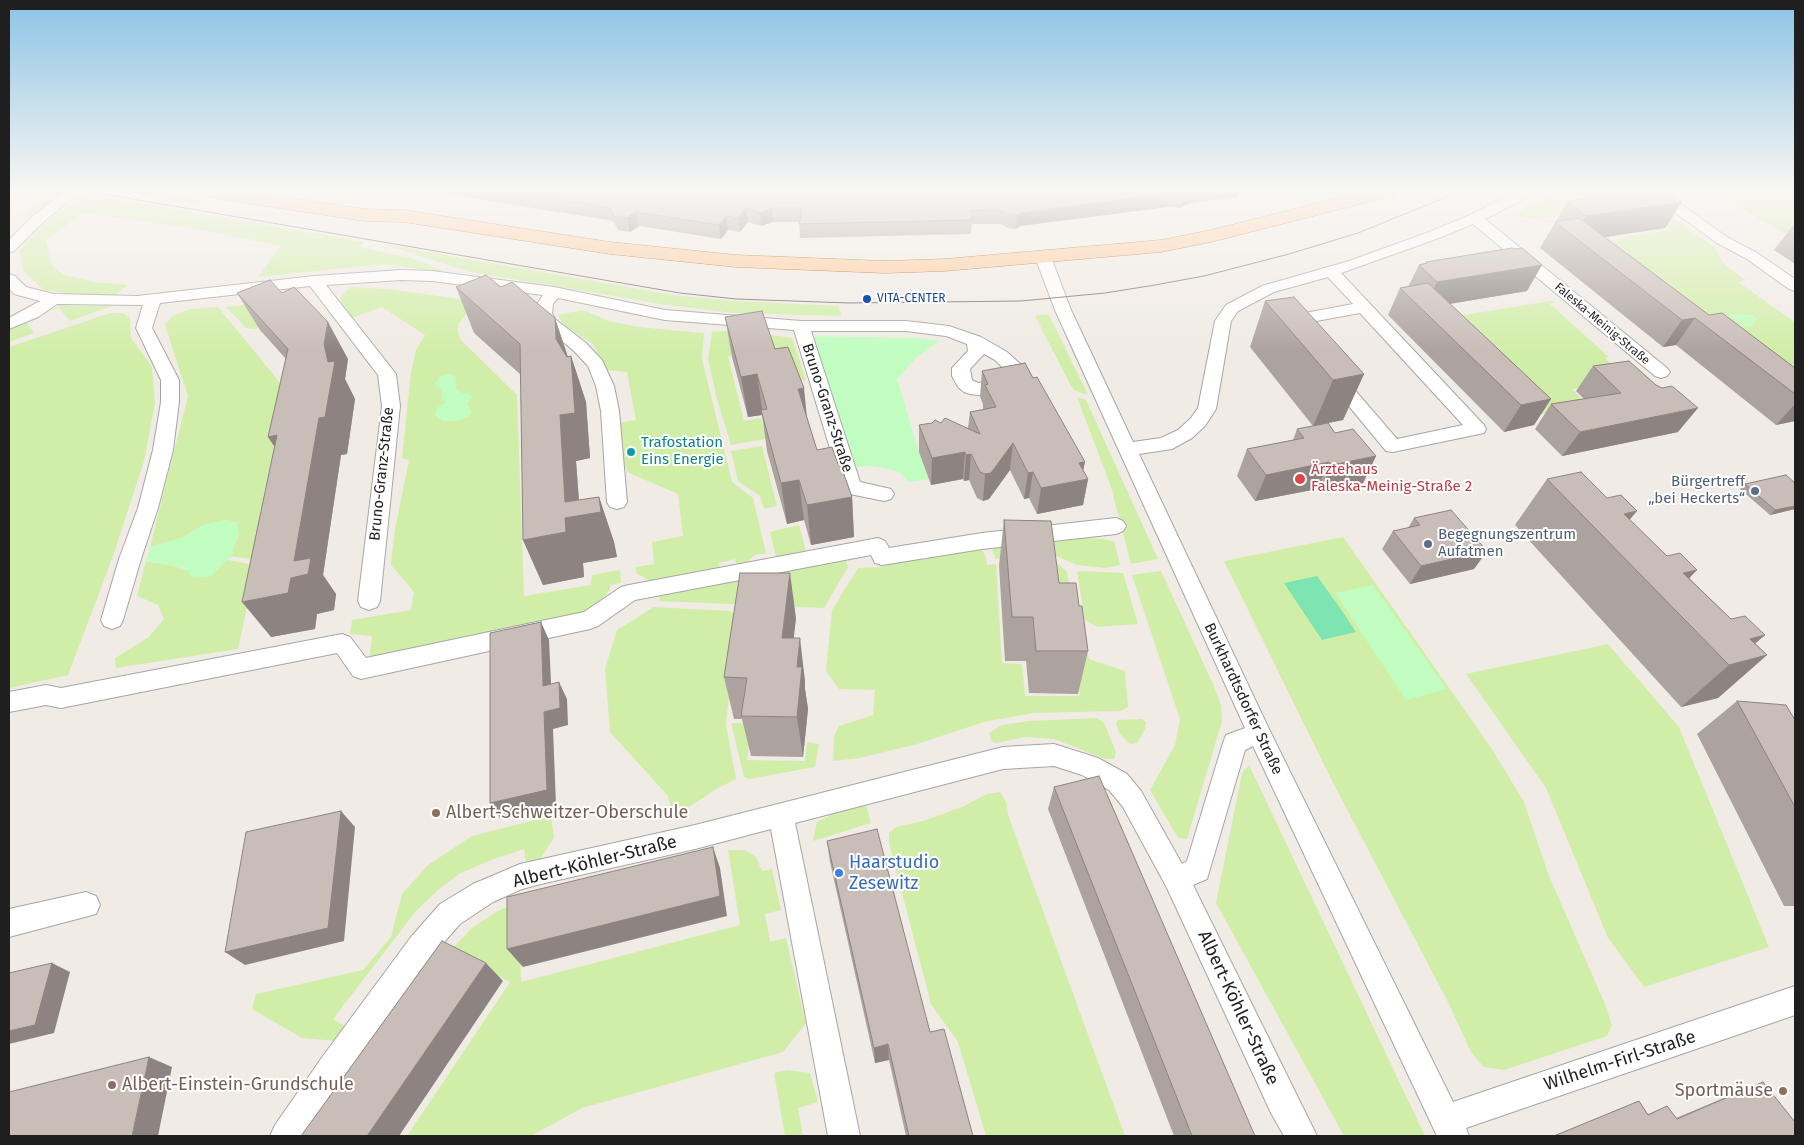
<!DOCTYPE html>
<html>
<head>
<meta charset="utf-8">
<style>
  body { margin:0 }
  #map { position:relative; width:1804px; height:1145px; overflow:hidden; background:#f1ebe5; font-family:"Fira Sans",sans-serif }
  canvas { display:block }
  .frame { position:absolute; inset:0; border:10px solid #1f1f1f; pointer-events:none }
</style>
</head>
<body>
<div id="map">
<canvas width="1804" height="1145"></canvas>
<div class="frame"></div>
</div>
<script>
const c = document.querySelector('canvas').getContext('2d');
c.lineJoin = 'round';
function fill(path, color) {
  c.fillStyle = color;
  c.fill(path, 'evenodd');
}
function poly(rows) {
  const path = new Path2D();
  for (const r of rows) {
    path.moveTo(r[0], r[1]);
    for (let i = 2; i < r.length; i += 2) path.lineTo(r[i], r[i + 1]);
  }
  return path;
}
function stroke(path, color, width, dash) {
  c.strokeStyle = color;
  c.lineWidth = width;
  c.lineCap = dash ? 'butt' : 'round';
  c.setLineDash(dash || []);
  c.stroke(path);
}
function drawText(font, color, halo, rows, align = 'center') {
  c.font = font + ' "Fira Sans",sans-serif';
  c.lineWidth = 4;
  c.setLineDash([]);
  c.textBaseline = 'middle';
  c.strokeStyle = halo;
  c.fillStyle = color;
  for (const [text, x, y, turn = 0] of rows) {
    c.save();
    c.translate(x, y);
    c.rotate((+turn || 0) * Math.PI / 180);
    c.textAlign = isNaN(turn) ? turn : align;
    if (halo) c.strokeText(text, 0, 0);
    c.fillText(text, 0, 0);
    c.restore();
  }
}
const grass = poly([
  [17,191,63,191,32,216,22,215,47,196],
  [122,191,150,191,212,202,209,204,190,203],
  [1555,191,1629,191,1605,207,1539,219,1525,218,1516,214],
  [1634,191,1714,247,1725,265,1746,280,1738,282,1793,321,1795,323,1795,365,1762,371,1602,242,1671,229,1631,201],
  [1712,191,1795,191,1795,240],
  [85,193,364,242,359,247,411,258,443,270,437,272,385,264,258,277,281,246,197,229,84,213,46,240,51,264,64,275,95,282,128,285,114,296,78,295,44,290,24,272,19,252,26,242,48,220],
  [382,244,673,295,735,301,839,306,841,316,733,313,661,304,470,272],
  [351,287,387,289,476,301,458,325,458,332,461,340,517,395,524,596,591,585,592,575,620,570,621,583,610,585,610,589,603,600,570,622,369,662,372,636,350,634,352,620,411,610,414,592,391,565,395,529,409,460,402,458,411,372,416,350,425,335,382,307,352,318,341,307,341,296],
  [286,300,302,310,255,329,246,328,226,307],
  [1551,301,1558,302,1550,304,1609,357,1605,358,1622,374,1633,381,1572,389,1587,405,1532,416,1439,319],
  [61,306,112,306,67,322,69,320,59,308,45,312],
  [218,307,286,390,286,408,264,492,270,504,257,560,230,556,239,534,236,522,224,520,204,525,182,538,150,547,188,396,165,325,172,316,190,309],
  [583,310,609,321,638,327,704,333,702,359,732,482,753,498,766,553,755,555,743,565,737,566,735,559,719,563,720,569,652,582,636,573,636,567,654,564,652,542,683,536,678,494,627,472,623,458,619,423,636,420,627,372,607,370,592,343,564,326,558,315],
  [110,313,123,313,130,318,131,338,152,367,155,403,144,461,112,559,68,675,9,688,9,347],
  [1046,314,1049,315,1088,395,1074,390,1071,386,1035,316],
  [25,320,34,333,9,342,9,327],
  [738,330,792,338,806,380,799,380,772,349,728,356,744,421,761,418,766,439,731,445,717,399,708,359,712,332],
  [1077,397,1086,400,1158,559,1131,564,1111,487],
  [762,446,777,506,764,509,760,496,738,481,731,451],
  [799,525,806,551,776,557,770,532],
  [1087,537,1114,541,1120,565,1105,568,1077,565,1056,556,996,559,992,549,1001,542],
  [1343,537,1492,749,1524,802,1549,876,1605,1004,1612,1025,1607,1036,1504,1070,1484,1067,1471,1052,1449,1004,1329,775,1224,561],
  [976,547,982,550,986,557,987,565,996,564,1044,561,1057,563,1067,572,1073,608,1045,564,996,564,1002,663,1022,664,1025,696,1080,696,1075,650,1087,650,1089,659,1125,671,1128,707,1121,711,1033,713,984,722,914,745,859,758,833,761,834,736,839,726,873,715,875,690,839,689,826,671,832,610,858,568,878,567],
  [844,555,848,567,824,608,659,601,660,594],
  [227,560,256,565,238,649,116,668,115,658,149,637,164,619,158,605,137,596,146,561,169,565,211,576],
  [1080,571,1123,573,1138,624,1098,627,1085,620,1077,572],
  [1161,571,1213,684,1221,705,1222,721,1187,839,1178,838,1150,790,1175,745,1180,719,1132,575],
  [654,607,730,611,738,618,726,724,736,779,718,788,689,807,672,811,668,796,610,732,605,669,617,630],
  [1608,644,1679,727,1769,947,1644,987,1608,938,1546,788,1466,674],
  [1097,718,1104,723,1116,752,1114,759,1105,759,1054,739,1024,737,997,743,992,742,989,733,1002,725,1029,721],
  [1142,719,1146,722,1145,729,1137,743,1130,744,1119,733,1116,723,1118,720],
  [731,723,752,723,747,760,805,761,807,742,819,744,815,767,749,779,744,777],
  [1249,765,1425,1136,1344,1136,1216,903,1242,773],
  [1000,792,1007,804,1008,815,1125,1136,986,1136,958,1042,931,1004,889,843,889,833,896,827,923,821,962,807,987,794],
  [866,805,871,823,813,841,817,822,833,814],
  [551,816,554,838,539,861,526,863,524,849,491,860,459,874,438,890,416,911,333,1019,346,1027,337,1041,302,1038,252,1009,256,994,363,970,391,937,402,894,428,865,472,836],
  [728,850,745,850,756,857,762,871,772,869,781,910,765,914,770,942,786,938,806,1023,783,1052,582,1108,531,1136,407,1136,510,982,449,952,472,928,496,912,519,901,521,982,740,925],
  [787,1070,810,1073,818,1102,798,1108,803,1136,785,1136,774,1073]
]);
const park = poly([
  [1282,191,1366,191,1322,203,1291,203],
  [1728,314,1753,315,1758,319,1750,327,1743,326],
  [809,336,920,338,940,341,918,356,897,379,919,452,929,479,908,482,901,473,889,469,870,466,852,467],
  [449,374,455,376,457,385,456,389,462,393,470,394,473,397,467,404,472,412,469,416,457,421,443,421,435,415,437,408,446,402,442,399,441,389,436,387,435,383,440,377],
  [224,520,236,522,239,534,233,547,233,554,211,576,193,578,185,568,146,561,150,547,182,538,204,525],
  [1373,585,1447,689,1406,700,1335,593]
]);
const pitch = poly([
  [1317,576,1340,608,1356,632,1322,640,1284,583]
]);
const minor = poly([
  [65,191,81,191,42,223,14,251,9,253,9,240,32,217,65,191],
  [1517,191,1535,191,1533,194,1485,219,1667,368,1670,372,1667,376,1661,378,1655,376,1473,224,1439,238,1341,273,1484,425,1486,429,1484,433,1393,452,1386,451,1329,382,1326,378,1329,374,1335,372,1341,374,1397,439,1463,425,1360,313,1300,324,1297,331,1285,331,1283,322,1289,316,1353,304,1328,277,1274,292,1238,311,1231,321,1216,409,1205,426,1192,438,1172,449,1139,454,1268,727,1453,1102,1795,986,1795,1015,1466,1128,1469,1136,1437,1136,1253,746,1245,750,1207,879,1193,885,1317,1136,1284,1136,1271,1113,1167,888,1123,807,1109,790,1082,775,1054,766,1003,769,795,823,860,1136,828,1136,771,829,695,849,545,883,522,889,493,902,460,924,431,957,305,1136,270,1136,275,1125,323,1056,411,937,440,904,473,884,520,864,695,825,1003,747,1054,744,1098,758,1127,774,1141,791,1182,864,1187,861,1223,743,1226,735,1245,728,1055,310,1035,257,1038,254,1043,252,1048,254,1051,257,1071,310,1133,442,1161,438,1178,430,1191,418,1198,408,1215,321,1226,305,1262,286,1349,261,1429,232,1470,215,1517,191],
  [1645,191,1662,191,1727,237,1757,253,1795,279,1795,291,1789,289,1747,259,1717,243,1645,191],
  [401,270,432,271,554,287,665,310,801,321,906,321,949,326,981,337,1007,352,1027,370,1030,379,1021,387,1015,389,978,395,970,394,964,392,958,387,952,376,952,368,968,351,967,344,946,336,906,331,811,331,860,482,891,489,894,494,891,499,884,501,845,493,842,488,794,330,665,320,558,298,553,304,552,313,555,319,586,343,602,360,614,386,619,411,627,502,624,507,617,509,610,507,607,502,601,411,596,386,588,366,574,351,540,322,536,313,537,304,543,295,432,281,401,280,326,285,396,374,400,406,380,601,377,607,369,610,361,607,358,601,382,406,378,375,310,286,160,303,152,328,179,380,179,402,173,450,158,508,141,559,123,620,120,626,112,629,104,626,101,620,119,559,138,508,153,450,161,402,161,380,136,328,143,305,57,304,38,317,9,329,9,318,40,301,14,294,9,288,9,274,15,276,26,287,54,294,137,296,314,276,401,270],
  [984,354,995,360,1012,377,978,383,972,380,970,369,984,354],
  [1116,518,1123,521,1126,526,1123,531,1116,534,982,549,882,565,875,563,871,555,635,600,598,626,590,629,361,679,353,676,337,653,61,708,46,705,9,712,9,692,46,685,61,688,342,634,350,637,366,658,584,612,621,587,629,585,878,538,885,541,889,548,982,533,1116,518],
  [86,892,96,896,100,905,96,914,9,937,9,909,86,892]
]);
const major = poly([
  [198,191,245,191,364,209,404,210,610,242,736,255,885,261,945,259,1161,240,1211,230,1366,191,1398,191,1396,195,1211,242,1161,252,945,271,885,273,736,267,610,254,404,222,364,221,207,197,200,195,198,191]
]);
const tram = poly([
  [86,191,680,293,736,299,849,303,1021,301,1105,293,1155,285,1204,276,1289,254,1358,233,1461,191]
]);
const wall = poly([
  [429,191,1239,191,1238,197,1190,203,1180,208,1167,207,1020,226,1016,229,1008,228,1001,224,972,224,971,234,800,238,799,222,773,222,761,226,748,222,740,232,728,230,721,239,639,226,630,232,618,230,613,221],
  [1567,202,1682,202,1665,228,1605,237,1709,315,1795,368,1795,421,1776,425,1676,345,1663,347,1540,248],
  [1794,224,1795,224,1795,264,1774,250],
  [1426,262,1527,291,1450,304,1551,399,1534,425,1504,432,1388,315,1400,288,1408,287,1419,265,1425,264],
  [456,287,501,287,555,318,568,357,571,356,586,402,590,458,576,461,579,500,599,497,614,542,617,557,583,563,584,577,543,585,523,540,521,375,474,333],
  [237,293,348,359,345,379,355,399,347,454,341,455,323,575,336,594,334,610,317,614,315,629,271,637,275,447,268,437,286,359,260,330],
  [1265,301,1364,374,1343,420,1328,423,1335,433,1376,456,1363,483,1320,492,1317,489,1255,501,1237,476,1247,449,1293,440,1297,429,1313,426,1250,347],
  [725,317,775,349,807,417,817,450,838,464,852,497,854,537,811,545,804,520,787,524,767,451,762,415,748,417,732,357],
  [1593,366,1678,432,1562,456,1535,429,1551,404,1584,399,1576,391],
  [982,371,1033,378,1085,462,1083,470,1088,479,1083,505,1037,514,1029,498,1024,499,1010,470,989,499,983,501,977,498,969,480,964,481,963,479,931,485,919,452,919,425,941,423,968,428,970,412,983,410,983,404,980,397],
  [1547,479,1630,520,1731,619,1765,635,1755,643,1767,655,1718,698,1681,707,1515,525],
  [1745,484,1795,509,1770,515,1740,489],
  [1414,518,1487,551,1474,569,1410,584,1382,549,1393,531,1408,528],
  [1004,520,1079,606,1088,651,1078,694,1029,693,1026,661,1005,661,999,566],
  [796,618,793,638,805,681,805,689,808,709,803,757,751,756,742,719,734,719,724,677],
  [1737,701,1795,720,1795,906,1784,906,1697,734],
  [1054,787,1255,1136,1174,1136,1048,809],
  [827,841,930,1032,973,1136,906,1136,889,1060,875,1063,830,862],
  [1763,1082,1795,1136,1553,1136,1639,1101,1648,1114,1667,1106,1676,1118,1738,1092]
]);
const shadedWall = poly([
  [1190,191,1239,191,1238,197,1190,203,1180,208,1184,195],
  [1170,193,1167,207,1020,226,1016,229,1017,215,1021,213],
  [1682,202,1665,228,1579,241,1574,237,1586,216],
  [746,208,748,222,740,232,738,218],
  [772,208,773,222,761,226,760,213],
  [636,212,639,226,630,232,627,218],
  [726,216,728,230,721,239,719,225],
  [1542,265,1527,291,1424,308,1437,282],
  [555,318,570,364,556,339],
  [1695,318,1676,345,1663,347,1682,320],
  [328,322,348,359,345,379,355,399,347,454,341,455,323,575,336,594,334,610,317,614,315,629,271,637,242,602,294,561,328,362,324,344],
  [571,356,586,402,590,458,576,461,580,516,599,497,614,542,617,557,583,563,584,577,543,585,523,540,560,415],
  [757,374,763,415,761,410,762,415,748,417,741,377],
  [1364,374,1343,420,1313,426,1333,380],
  [804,388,808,428,798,389],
  [1551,399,1534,425,1504,432,1521,405],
  [1795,404,1795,421,1776,425],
  [1698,408,1678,432,1562,456,1580,432],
  [277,435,293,474,268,437],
  [1013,443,1010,470,989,499,983,501,985,474],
  [965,452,963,479,931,485,932,458],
  [971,454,969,480,964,481,966,455],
  [1376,456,1363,483,1320,492,1332,465],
  [1085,462,1081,481,1088,479,1083,505,1037,514,1041,488,1079,463],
  [1329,462,1317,489,1255,501,1266,475],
  [1033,472,1029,498,1024,499,1028,473],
  [799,480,804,520,787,524,781,483],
  [852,497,854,537,811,545,807,505],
  [1795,506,1795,509,1770,515,1775,510],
  [1637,511,1610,543,1624,514],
  [1487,551,1474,569,1410,584,1421,566],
  [1697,570,1667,602,1683,573],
  [790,573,796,618,789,681,782,638],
  [541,622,549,640,552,703,543,686],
  [1765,635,1732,664,1767,655,1718,698,1681,707,1729,665,1750,639],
  [800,638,805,681,805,689,808,709,803,757,797,717,797,667],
  [559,682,567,699,568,725,553,729,556,805,500,818,490,803],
  [341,811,355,827,344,941,245,965,225,952],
  [713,847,720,868,727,916,523,967,507,949],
  [52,963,70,972,54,1033,9,1044,9,1031],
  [486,963,503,981,399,1136,367,1136],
  [888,1044,889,1060,875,1063,874,1048],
  [149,1057,172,1067,158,1136,132,1136]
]);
const building = poly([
  [507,191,1190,191,1184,195,1170,193,1021,213,1017,215,1009,215,1002,211,972,210,972,220,799,224,802,208,772,208,760,213,746,208,738,218,726,216,719,225,636,212,627,218,614,216,610,208,507,191],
  [1625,191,1666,191,1682,202,1586,216,1567,202,1608,193,1625,191],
  [1579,218,1709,315,1722,313,1795,368,1795,394,1695,318,1682,320,1555,222,1579,218],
  [1512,248,1514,249,1522,248,1542,265,1437,282,1419,265,1427,263,1426,262,1512,248],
  [486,275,501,287,512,282,555,318,556,339,567,357,571,356,575,413,560,415,565,502,599,497,601,512,565,518,566,532,523,540,520,344,456,287,486,275],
  [270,280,282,293,294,287,328,322,324,344,328,362,335,361,325,417,319,418,294,561,311,558,308,574,291,578,288,593,242,602,277,435,268,437,288,349,237,293,270,280],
  [1428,283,1551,399,1521,405,1400,288,1428,283],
  [1294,297,1364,374,1333,380,1265,301,1294,297],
  [762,311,775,349,788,347,804,388,798,389,817,450,832,447,838,464,840,463,852,497,807,505,799,480,781,483,761,410,767,409,757,374,741,377,725,317,762,311],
  [1629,361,1656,385,1662,388,1672,386,1698,408,1580,432,1551,404,1621,393,1593,366,1629,361],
  [1025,363,1033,378,1037,377,1085,462,1079,463,1088,479,1041,488,1033,472,1028,473,1013,443,991,473,985,474,980,472,971,454,966,455,965,452,932,458,919,425,932,423,935,420,941,423,945,418,980,434,970,412,996,407,985,385,988,384,982,371,1025,363],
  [1328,423,1335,433,1353,429,1376,456,1332,465,1329,462,1266,475,1247,449,1304,438,1297,429,1328,423],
  [1581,472,1607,498,1621,495,1637,511,1624,514,1667,556,1680,553,1697,570,1683,573,1731,619,1745,616,1765,635,1750,639,1767,655,1729,665,1547,479,1581,472],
  [1786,475,1795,483,1795,506,1775,510,1745,484,1786,475],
  [1451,510,1487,551,1421,566,1393,531,1420,525,1414,518,1451,510],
  [1004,520,1051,521,1059,583,1076,583,1079,606,1082,606,1088,651,1036,651,1033,617,1012,617,1004,520],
  [740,573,790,573,782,638,800,638,797,667,802,667,797,717,741,716,747,678,724,677,740,573],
  [541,622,543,686,559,682,560,708,544,712,547,790,490,803,490,633,541,622],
  [1737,701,1786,705,1795,720,1795,807,1737,701],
  [1099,776,1255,1136,1192,1136,1054,787,1099,776],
  [341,811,328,928,225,952,246,832,341,811],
  [877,829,930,1032,944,1029,973,1136,909,1136,888,1044,874,1048,827,841,877,829],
  [713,847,720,896,507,949,507,897,713,847],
  [442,941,486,963,367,1136,301,1136,442,941],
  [52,963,35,1025,9,1031,9,973,52,963],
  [149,1057,132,1136,9,1136,9,1092,149,1057],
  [1763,1082,1795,1122,1795,1136,1554,1136,1639,1101,1648,1115,1667,1106,1677,1119,1763,1082]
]);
const markers = [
  [867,299,5,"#1a4fb4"],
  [631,452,5,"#0f9aa8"],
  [1300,479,6,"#e0444e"],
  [1755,491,5,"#5c6f8a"],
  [1428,544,5,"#5c6f8a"],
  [436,813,5,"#8d6e63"],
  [839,873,5,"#3f7fe0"],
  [112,1085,5,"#8d6e63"],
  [1783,1091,5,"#8d6e63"]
];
const farTransitnames = [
  ["VITA-CENTER",877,299]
];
const farStreetnames = [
  ["Faleska-Meinig-Straße",1602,324,40]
];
const streetNames = [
  ["Bruno-Granz-Straße",827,408,72],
  ["Bruno-Granz-Straße",382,474,-84],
  ["Burkhardtsdorfer Straße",1243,699,65]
];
const cultureNames = [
  ["Trafostation",641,443],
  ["Eins Energie",641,460]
];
const healthNames = [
  ["Ärztehaus",1311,470],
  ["Faleska-Meinig-Straße 2",1311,487]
];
const serviceNames = [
  ["Bürgertreff",1745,482],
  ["„bei Heckerts“",1745,499],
  ["Begegnungszentrum",1438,535,"left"],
  ["Aufatmen",1438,552,"left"]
];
const nearEducationnames = [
  ["Albert-Schweitzer-Oberschule",446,813],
  ["Albert-Einstein-Grundschule",122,1085],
  ["Sportmäuse",1773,1091,"right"]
];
const nearStreetnames = [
  ["Albert-Köhler-Straße",595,862,-14],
  ["Albert-Köhler-Straße",1238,1008,65],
  ["Wilhelm-Firl-Straße",1620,1061,-18]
];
const nearShopnames = [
  ["Haarstudio",849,863],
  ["Zesewitz",849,884]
];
fill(grass, '#d1eea8');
fill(park, '#c1fdc0');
fill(pitch, '#7ee4b2');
stroke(minor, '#a6a6a6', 2);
stroke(major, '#9a5700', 1);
fill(minor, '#fff');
fill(major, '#ffca9b');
stroke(tram, '#6d6d6d', 1);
fill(wall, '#ada39e');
fill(shadedWall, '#8d8481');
fill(building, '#c9bdb8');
stroke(building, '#8d8481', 1);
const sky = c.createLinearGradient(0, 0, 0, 352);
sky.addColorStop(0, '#8cc3e5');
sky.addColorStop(0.54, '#f9f6f3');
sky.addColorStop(1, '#f9f6f300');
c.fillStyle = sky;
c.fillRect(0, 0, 1804, 352);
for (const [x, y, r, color] of markers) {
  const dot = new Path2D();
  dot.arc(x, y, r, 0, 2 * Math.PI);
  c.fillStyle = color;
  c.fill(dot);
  stroke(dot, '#fff', 2);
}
drawText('12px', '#164399', '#fff', farTransitnames, 'left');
drawText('12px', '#1f1f1f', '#fff', farStreetnames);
drawText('15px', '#1f1f1f', '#fff', streetNames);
drawText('15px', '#0d838f', '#fff', cultureNames, 'left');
drawText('15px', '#be3a42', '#fff', healthNames, 'left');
drawText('15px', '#4e5e75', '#fff', serviceNames, 'right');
drawText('18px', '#785e54', '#fff', nearEducationnames, 'left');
drawText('18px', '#1f1f1f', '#fff', nearStreetnames);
drawText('18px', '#366cbe', '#fff', nearShopnames, 'left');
</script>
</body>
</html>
